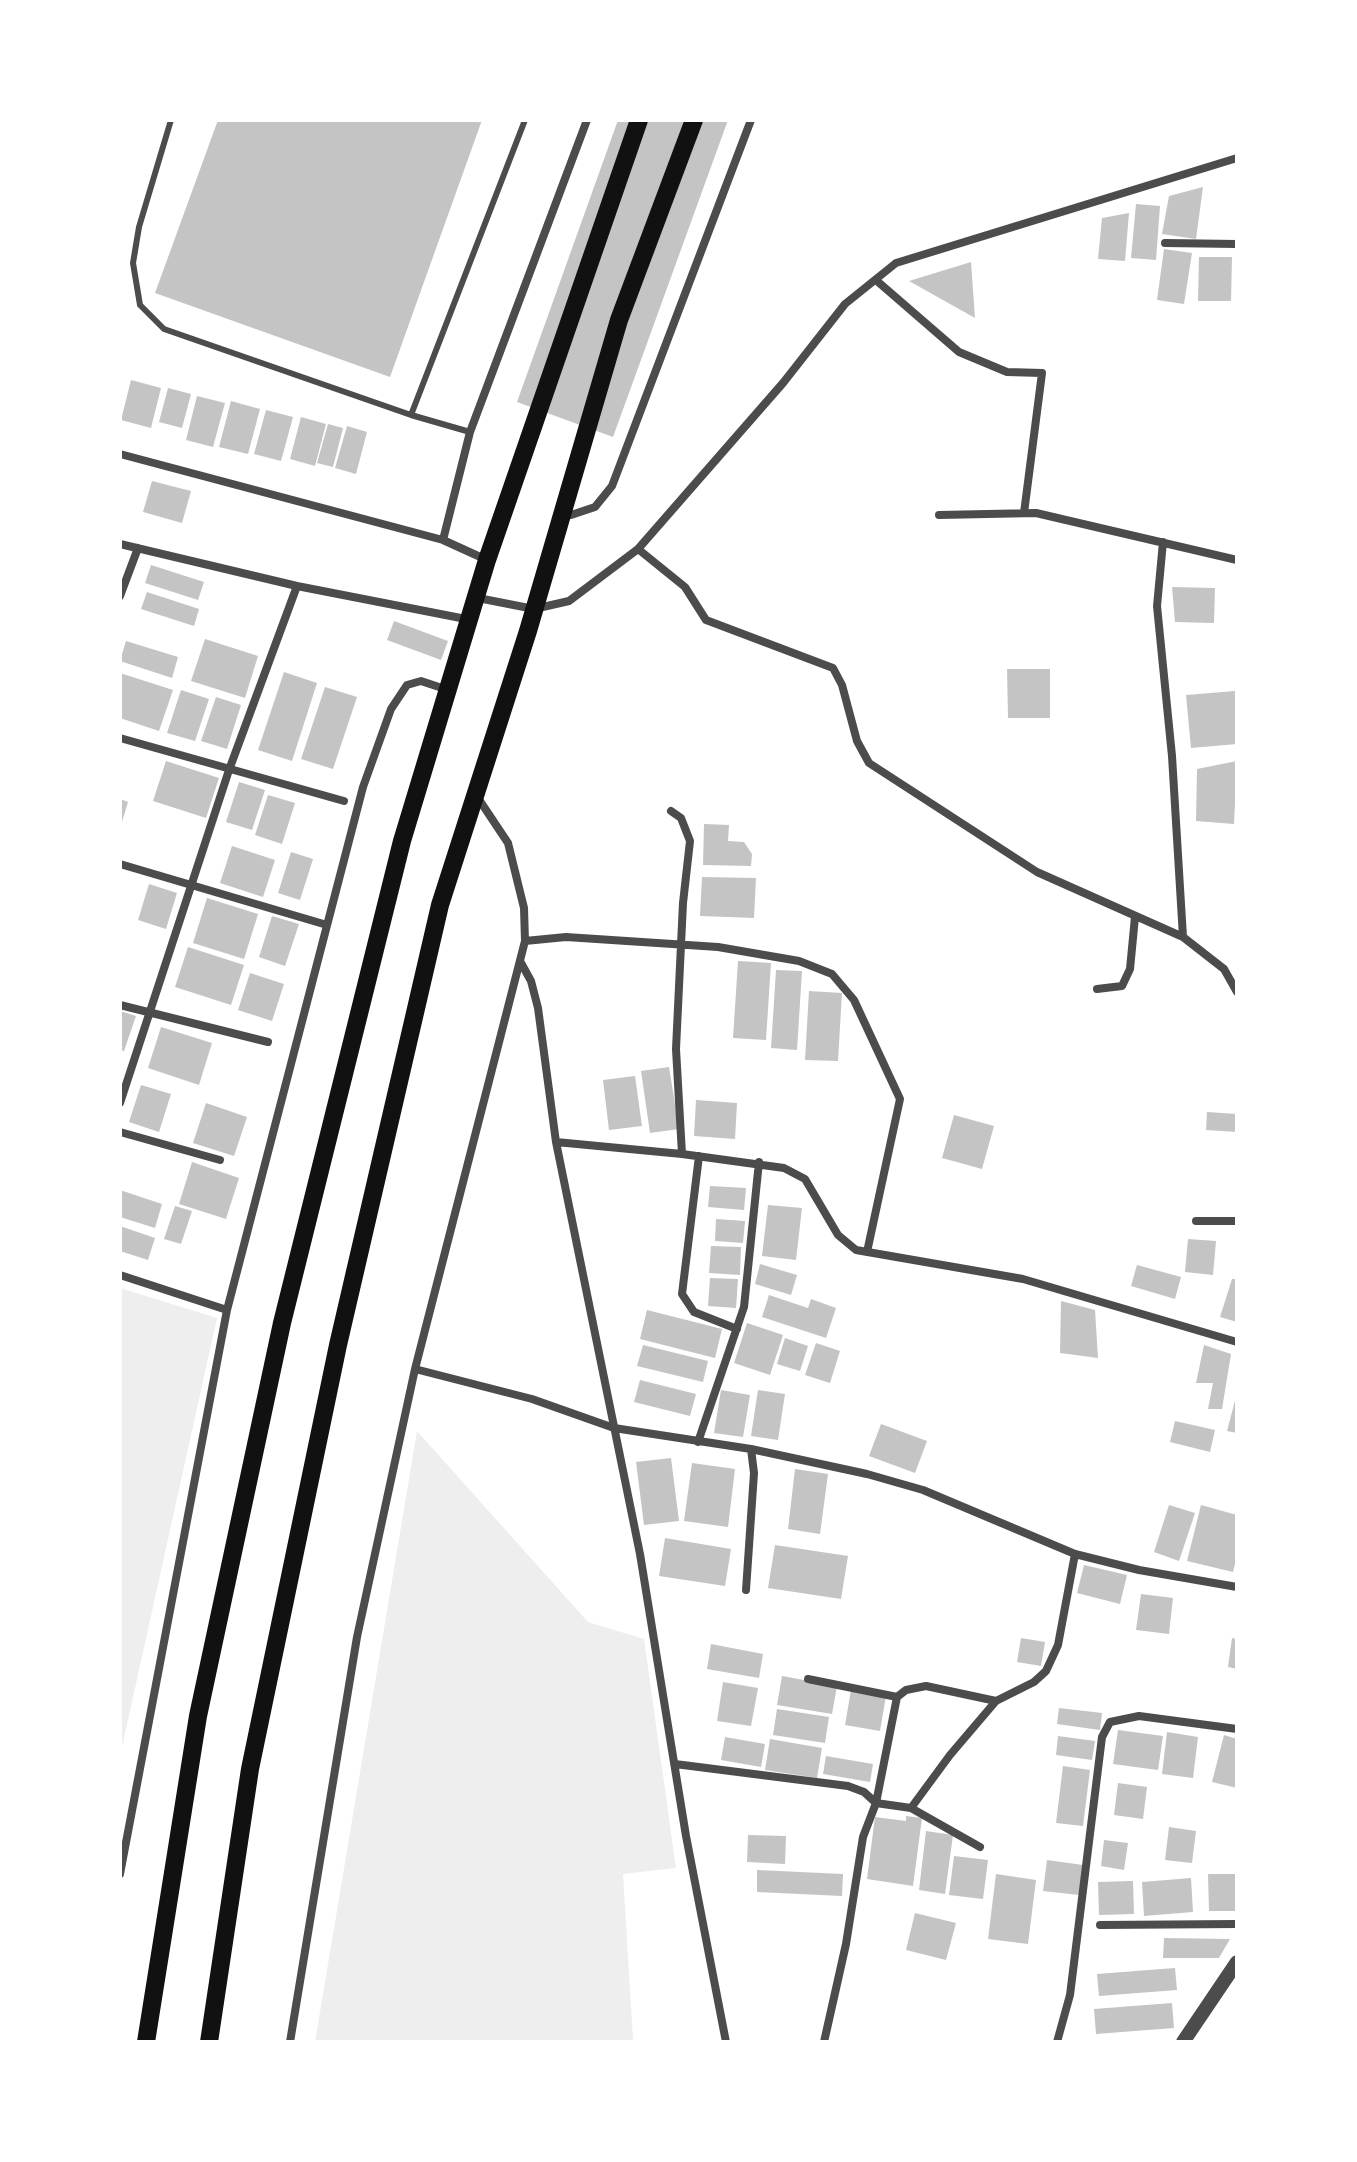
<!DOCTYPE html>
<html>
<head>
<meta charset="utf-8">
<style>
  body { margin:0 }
  #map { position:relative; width:1357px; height:2162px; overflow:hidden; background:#fff; font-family:"Fira Sans Condensed",sans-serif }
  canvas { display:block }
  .frame { position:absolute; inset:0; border:122px solid #fff; pointer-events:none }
</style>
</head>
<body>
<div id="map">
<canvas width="1357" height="2162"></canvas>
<div class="frame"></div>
</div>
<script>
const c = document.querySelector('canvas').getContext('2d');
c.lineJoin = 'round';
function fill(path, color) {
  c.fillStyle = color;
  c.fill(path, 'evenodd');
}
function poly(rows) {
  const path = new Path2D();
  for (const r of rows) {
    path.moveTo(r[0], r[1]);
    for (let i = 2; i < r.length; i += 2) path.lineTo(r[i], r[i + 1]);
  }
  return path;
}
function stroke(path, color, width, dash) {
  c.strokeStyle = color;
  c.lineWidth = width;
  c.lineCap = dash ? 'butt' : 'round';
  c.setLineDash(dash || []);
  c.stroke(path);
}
const green = poly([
  [120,1288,217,1318,120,1756],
  [417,1431,588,1622,644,1639,676,1868,623,1874,633,2040,627,2042,315,2042]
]);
const building = poly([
  [218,120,482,120,390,377,155,293],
  [618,120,728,120,613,437,517,402],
  [1203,187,1196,239,1162,234,1169,196],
  [1136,204,1160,206,1156,260,1131,258],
  [1129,213,1125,261,1098,259,1102,218],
  [1164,249,1192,253,1184,304,1157,300],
  [1199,257,1232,257,1231,301,1198,301],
  [971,262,975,318,909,281],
  [131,380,161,388,151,428,121,420],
  [168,388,191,394,182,428,159,422],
  [197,396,225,403,213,447,186,440],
  [231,401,260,409,248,454,219,447],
  [266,410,293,417,281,461,254,454],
  [301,417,326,424,315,466,290,459],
  [328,424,343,428,333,467,317,463],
  [347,426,367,432,356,474,335,468],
  [152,481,191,491,182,523,143,512],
  [151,565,204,582,198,600,145,583],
  [1172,587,1215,588,1214,623,1175,622],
  [147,592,199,609,194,626,141,609],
  [394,621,448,641,441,660,387,640],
  [205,639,258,656,245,698,191,681],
  [126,641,178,657,172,678,120,661],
  [1007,669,1050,669,1050,718,1008,718],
  [284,672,317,683,292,761,258,750],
  [120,673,173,690,159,731,120,718],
  [325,687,357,697,333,769,301,759],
  [181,690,209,699,195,741,167,733],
  [1235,691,1237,744,1191,748,1186,695],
  [216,697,241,705,227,749,201,741],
  [166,761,219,778,206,818,153,801],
  [1237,761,1234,824,1196,821,1197,769],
  [239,782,265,790,252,830,226,822],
  [268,795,295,803,282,844,255,835],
  [120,799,128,802,121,825,120,825],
  [704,824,729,825,728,841,744,842,752,854,751,866,703,865],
  [232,846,275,860,263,897,220,883],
  [291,852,313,859,300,900,278,893],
  [702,877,756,878,754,918,700,916],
  [149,884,177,893,166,929,138,920],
  [207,898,258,914,244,959,193,943],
  [272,916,299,924,285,966,259,957],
  [188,947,244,965,231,1005,175,987],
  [738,961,771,963,766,1040,733,1038],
  [776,970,802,971,797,1050,771,1048],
  [250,973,284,984,272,1021,238,1010],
  [809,991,842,993,838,1061,805,1060],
  [120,1011,136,1016,124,1051,120,1050],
  [161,1027,212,1043,199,1085,148,1068],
  [669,1067,679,1129,650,1133,641,1071],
  [635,1076,642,1126,609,1130,603,1080],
  [141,1085,171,1094,159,1132,129,1122],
  [696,1100,737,1103,735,1139,694,1136],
  [206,1103,247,1117,234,1156,193,1143],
  [1207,1112,1237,1114,1237,1132,1206,1130],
  [954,1115,994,1126,982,1169,942,1158],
  [192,1162,239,1178,226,1219,179,1204],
  [710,1186,746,1188,744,1210,708,1207],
  [120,1190,162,1204,155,1228,120,1217],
  [768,1205,802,1208,796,1260,762,1256],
  [175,1206,192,1211,181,1244,164,1239],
  [716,1219,745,1221,743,1243,715,1241],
  [120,1226,155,1238,148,1260,120,1251],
  [1188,1239,1216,1241,1213,1275,1185,1272],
  [711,1246,741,1247,740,1275,709,1273],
  [760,1264,797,1275,791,1295,755,1284],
  [1137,1265,1181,1277,1175,1299,1131,1286],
  [710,1278,738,1279,736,1308,708,1306],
  [1232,1279,1237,1279,1237,1322,1220,1317],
  [769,1295,808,1308,811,1299,836,1308,826,1338,762,1317],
  [1061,1301,1095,1310,1098,1358,1060,1353],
  [647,1310,722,1329,715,1358,640,1339],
  [747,1323,783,1335,770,1375,734,1363],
  [785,1338,808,1346,800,1371,777,1364],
  [816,1343,840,1351,830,1383,805,1375],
  [643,1345,708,1361,703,1382,637,1366],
  [1204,1345,1231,1354,1222,1409,1208,1409,1213,1383,1196,1383],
  [640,1380,696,1394,690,1416,634,1402],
  [721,1390,750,1395,743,1437,714,1433],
  [758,1390,785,1394,778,1440,751,1436],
  [1237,1393,1237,1433,1227,1431],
  [1175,1421,1215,1430,1210,1452,1170,1442],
  [881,1424,927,1441,915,1473,869,1456],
  [671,1458,679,1521,644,1525,636,1462],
  [692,1463,735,1469,728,1527,684,1521],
  [795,1469,828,1474,820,1534,788,1529],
  [1169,1505,1195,1513,1179,1561,1154,1552],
  [1201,1505,1237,1515,1237,1556,1233,1572,1187,1561],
  [665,1538,731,1549,725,1586,659,1576],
  [775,1545,848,1556,841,1599,768,1588],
  [1084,1565,1127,1575,1120,1604,1077,1593],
  [1141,1594,1173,1598,1169,1634,1136,1630],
  [1021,1638,1045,1642,1041,1666,1017,1662],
  [1232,1638,1237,1639,1237,1669,1228,1667],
  [711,1644,763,1654,759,1678,707,1669],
  [782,1676,837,1686,832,1714,777,1705],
  [723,1682,758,1688,751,1726,717,1721],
  [851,1690,886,1696,880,1731,845,1725],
  [1059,1708,1102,1713,1100,1730,1057,1724],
  [777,1709,829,1717,825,1743,773,1735],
  [1118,1730,1163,1736,1158,1770,1113,1764],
  [1167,1732,1198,1737,1193,1778,1162,1774],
  [1224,1735,1237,1739,1237,1788,1212,1782],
  [1058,1736,1095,1741,1092,1760,1056,1755],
  [725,1737,765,1744,761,1767,721,1760],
  [770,1739,822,1748,817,1778,765,1770],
  [826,1756,873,1764,870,1782,823,1774],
  [1063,1766,1090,1770,1083,1826,1056,1823],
  [1118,1783,1147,1787,1143,1819,1114,1815],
  [906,1816,922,1818,913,1886,867,1879,875,1817,906,1821],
  [1169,1827,1196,1831,1192,1863,1165,1860],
  [926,1831,953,1835,945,1894,919,1890],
  [748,1835,786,1836,785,1864,747,1862],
  [1104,1840,1128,1843,1124,1870,1101,1866],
  [954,1856,988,1860,983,1899,949,1895],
  [1047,1860,1083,1865,1079,1895,1043,1891],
  [757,1870,843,1874,842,1896,757,1892],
  [996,1874,1036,1880,1028,1944,988,1939],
  [1208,1874,1237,1874,1237,1911,1209,1911],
  [1191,1878,1193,1912,1144,1916,1142,1882],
  [1133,1881,1134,1914,1099,1915,1098,1882],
  [915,1913,956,1923,946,1960,906,1950],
  [1164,1938,1230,1939,1219,1958,1163,1958],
  [1175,1968,1177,1990,1099,1996,1097,1974],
  [1172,2003,1174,2028,1096,2034,1094,2009]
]);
const service = poly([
  [171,120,139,227,133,263,140,305,164,329,411,415,470,432],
  [411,415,525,120]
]);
const minor = poly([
  [1165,243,1237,244],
  [877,281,959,352,1007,372,1042,373,1024,513],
  [120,454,443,540,487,560],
  [564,513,571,515,595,507,612,486,751,120],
  [939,515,1036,513,1237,560],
  [443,540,470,432,587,120],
  [1163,542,1157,606,1172,756,1183,937],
  [120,544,297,586,471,620],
  [638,549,685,587,706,620,833,668,842,685,857,741,869,763,1037,872,1183,937,1224,969,1237,992],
  [120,596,138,548],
  [478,598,534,609,569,601,638,549,783,383,845,304,896,263,1237,158],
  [120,738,344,801],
  [671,811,681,818,690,841,683,903,676,1049,682,1154],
  [120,864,327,925],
  [525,941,566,937,718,947,799,961,832,974,854,1000,900,1099,867,1252],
  [520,961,531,981,538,1008,556,1142,640,1554,686,1836,726,2042],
  [1097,989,1122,986,1130,969,1135,917],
  [120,1005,268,1042],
  [120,1103,229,770,297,586],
  [120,1132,220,1160],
  [556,1142,682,1154,784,1168,805,1179,838,1235,856,1250,1023,1279,1237,1342],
  [699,1156,682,1294,694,1312,737,1329],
  [1196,1221,1237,1221],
  [120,1275,227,1310],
  [415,1369,532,1399,614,1428,751,1449,867,1474,923,1490,1075,1554,1139,1570,1237,1587],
  [698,1442,744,1307,759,1162],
  [746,1590,754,1473,751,1449],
  [808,1679,897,1697],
  [675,1764,848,1786,864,1792,876,1803],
  [876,1803,897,1697,906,1690,926,1686,996,1701],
  [911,1808,980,1847],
  [120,1874,227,1310,363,787,391,709,407,685,421,681,448,690],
  [1100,1925,1237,1924],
  [290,2042,357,1637,415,1369,525,941,524,908,508,843,476,795],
  [824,2042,846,1944,863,1837,876,1803,911,1808,950,1755,996,1701,1034,1682,1046,1671,1058,1645,1075,1554],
  [1057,2042,1070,1995,1102,1737,1110,1722,1139,1716,1237,1729]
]);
const tertiary = poly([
  [1183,2042,1237,1962]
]);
const primary = poly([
  [146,2042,198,1716,282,1323,402,841,487,560,639,120],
  [209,2042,250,1769,338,1345,440,905,528,631,619,320,694,120]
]);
fill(green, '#eee');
fill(building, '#c4c4c4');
stroke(service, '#4c4c4c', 6);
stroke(minor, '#4c4c4c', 8);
stroke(tertiary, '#4c4c4c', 14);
stroke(primary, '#111', 18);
</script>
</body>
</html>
